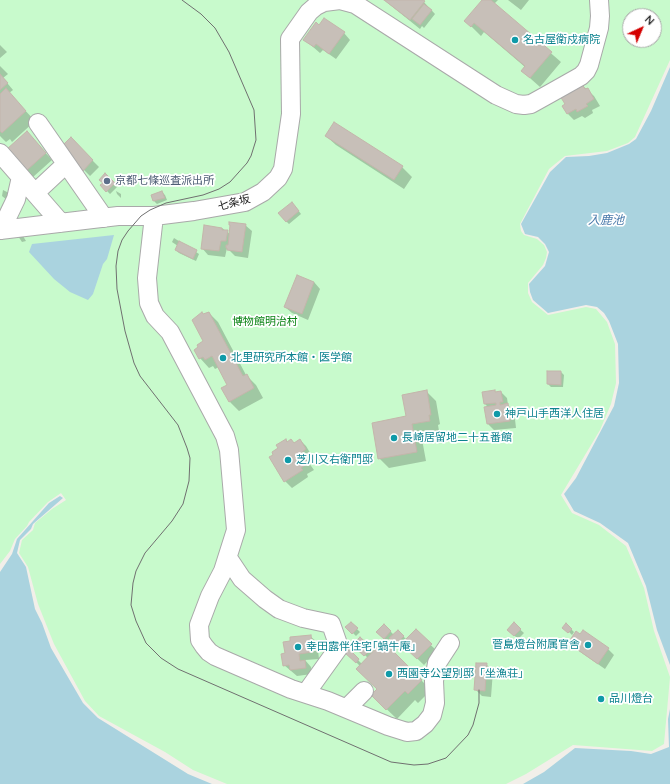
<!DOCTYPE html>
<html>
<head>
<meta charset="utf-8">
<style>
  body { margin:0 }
  #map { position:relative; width:670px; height:784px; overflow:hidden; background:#f2efe9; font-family:Quicksand,sans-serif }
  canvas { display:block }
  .north { position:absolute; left:622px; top:8px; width:40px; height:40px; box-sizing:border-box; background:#fff; border:1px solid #a7a7a7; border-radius:50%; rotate:44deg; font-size:11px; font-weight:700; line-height:16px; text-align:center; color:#222 }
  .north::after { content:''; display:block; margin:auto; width:14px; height:18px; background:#d40000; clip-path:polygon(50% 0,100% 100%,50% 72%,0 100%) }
</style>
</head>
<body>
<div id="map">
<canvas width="670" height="784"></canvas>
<div class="north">N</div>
</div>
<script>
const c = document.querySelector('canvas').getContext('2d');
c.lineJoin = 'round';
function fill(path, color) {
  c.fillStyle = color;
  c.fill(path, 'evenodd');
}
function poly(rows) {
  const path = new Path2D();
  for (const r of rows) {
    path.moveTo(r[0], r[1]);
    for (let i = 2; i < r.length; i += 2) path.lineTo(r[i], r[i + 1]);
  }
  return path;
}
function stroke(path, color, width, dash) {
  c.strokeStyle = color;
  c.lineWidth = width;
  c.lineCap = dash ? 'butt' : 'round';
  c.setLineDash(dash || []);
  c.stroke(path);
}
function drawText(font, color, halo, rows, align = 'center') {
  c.font = font + ' Quicksand,"Noto Sans JP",sans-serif';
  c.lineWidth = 3.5;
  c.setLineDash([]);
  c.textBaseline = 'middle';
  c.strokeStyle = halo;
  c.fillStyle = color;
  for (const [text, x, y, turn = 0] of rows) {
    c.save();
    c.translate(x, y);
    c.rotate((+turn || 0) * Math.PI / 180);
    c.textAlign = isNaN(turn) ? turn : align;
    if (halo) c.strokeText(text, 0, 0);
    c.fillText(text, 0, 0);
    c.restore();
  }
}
const park = poly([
  [0,0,670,0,670,60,635,137,628,143,607,151,565,156,549,169,520,224,521,231,524,235,537,239,544,245,547,252,546,258,543,265,528,283,528,293,532,302,548,315,586,307,596,309,607,322,615,344,616,383,611,404,600,430,561,495,572,513,599,525,626,546,644,588,654,631,670,677,664,744,652,751,573,745,526,774,506,784,227,784,193,770,165,752,99,716,85,701,54,644,38,604,28,567,19,553,22,540,33,530,35,523,52,509,66,500,61,493,48,502,29,522,27,526,15,539,10,551,0,564],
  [630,16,654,16,654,40,630,40]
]);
const water = poly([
  [670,67,670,665,657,630,646,586,628,543,600,523,574,511,564,494,576,478,614,406,619,383,618,344,609,321,604,313,597,307,586,305,548,313,533,300,530,292,529,284,545,266,549,252,545,244,538,237,525,234,521,224,550,172,566,157,589,156,607,153,629,144,636,139,651,111],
  [114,235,107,259,103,264,93,294,88,300,70,292,54,279,29,252,32,244],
  [60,496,63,498,33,524,31,529,20,540,17,553,26,567,35,609,42,623,51,648,83,703,98,718,188,774,212,784,0,784,0,572,12,554,17,539,49,503],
  [670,709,670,784,523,784,544,772,575,748,631,751,651,754,669,747,668,719]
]);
const shadow = poly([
  [384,0,422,0,435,14,424,28,422,26,420,29],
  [484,0,498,0,494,4,561,62,540,87,522,71,525,67,484,32,481,36,466,21],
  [508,0,529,0,521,10],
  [319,26,344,33,350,40,336,59,323,50,320,53,305,40],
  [0,45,7,52,0,58],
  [0,66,8,74,3,78,13,90,9,93,35,121,12,142,10,139,6,142,0,136],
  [582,85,594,96,600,106,592,110,593,113,585,118,582,116,574,120,568,114,564,106],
  [326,136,402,167,412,177,404,189,336,145],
  [33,139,52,160,33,177,8,149],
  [71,139,99,167,90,176,62,148],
  [105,174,117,187,110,194,102,186,104,183],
  [3,190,9,193,7,200,2,196],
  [116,191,121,194,121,198,117,194],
  [162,192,165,195,167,200,157,204,154,201,152,195],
  [295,206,301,214,289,224,286,221],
  [230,225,245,225,252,231,248,258,235,256,227,248,225,257,208,255,202,248,222,228,230,234,231,226],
  [18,236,23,236,26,241,22,242],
  [174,238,199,254,196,261,179,253,176,250,178,246,172,242],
  [314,282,320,289,308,320,292,313,285,307],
  [209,313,218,322,246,375,256,385,263,398,239,411,230,402,229,385,219,367,215,369,213,366,209,368,200,358,205,342,203,315],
  [561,372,564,375,563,387,551,387,548,384],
  [426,391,436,401,440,424,438,425,439,431,421,434,426,461,389,468,379,458],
  [495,391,496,393,501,392,507,398,508,405,514,411,516,428,494,430,488,424,485,407,488,407,485,404],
  [286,440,288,443,294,444,300,440,306,446,312,456,306,459,314,470,307,474,308,477,292,488,285,481,270,458,275,455],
  [351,623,360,632,356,636,347,627],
  [514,624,524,633,518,639,509,630],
  [384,625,394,635,398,631,407,640,416,631,437,651,424,665,402,644,400,646,390,638,387,641,378,632],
  [567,625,574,632,572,635,564,627],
  [310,636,317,642,319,659,305,660,311,667,312,674,297,676,284,665,286,654,292,642],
  [360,638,374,652,383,642,431,690,418,703,415,700,397,719,372,695,378,690,360,666,347,653,349,651,362,664,368,658,354,645],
  [569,643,608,649,614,655,605,669,576,649],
  [486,664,493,671,491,697,482,696,475,689]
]);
const building = poly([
  [384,0,423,0,425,1,410,20,384,0],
  [482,0,491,0,552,52,530,78,521,71,525,66,474,23,471,27,464,21,482,0],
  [424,4,432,10,420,25,412,19,424,4],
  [324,18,345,32,329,54,316,44,314,47,303,40,316,22,319,25,324,18],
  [0,74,8,83,0,90,0,74],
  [582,84,585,89,588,88,594,99,586,104,588,106,577,112,576,109,567,114,562,106,565,104,560,96,582,84],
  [6,88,26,111,2,133,0,131,0,94,6,88],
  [334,122,403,166,394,180,325,136,334,122],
  [27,131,46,153,26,171,7,149,27,131],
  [71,137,93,160,83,171,60,148,71,137],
  [105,173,115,183,106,192,100,185,103,183,99,180,105,173],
  [162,191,165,198,153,201,151,195,162,191],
  [292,202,299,211,286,222,278,213,292,202],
  [229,222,246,224,242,252,227,250,227,248,226,248,226,245,228,245,230,225,229,225,229,222],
  [204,225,222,228,222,230,228,230,226,241,221,241,219,251,201,249,204,225],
  [179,241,197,250,193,259,175,250,179,241],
  [297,275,314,282,302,314,284,307,297,275],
  [202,312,203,314,209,312,243,376,247,374,254,388,229,402,221,388,227,385,212,356,205,360,203,357,199,359,194,350,198,347,197,345,203,341,192,320,202,312],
  [547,371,561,371,561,385,547,384,547,371],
  [427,390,431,415,429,415,430,421,412,424,417,452,378,459,372,423,406,416,402,395,427,390],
  [495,390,495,392,501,391,503,402,500,402,500,405,508,403,510,421,487,424,484,407,496,405,496,403,484,404,482,392,495,390],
  [286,439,287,442,291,439,294,443,300,439,306,449,301,453,308,463,301,468,303,470,284,482,269,457,273,455,272,452,278,448,276,445,286,439],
  [351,622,358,628,352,634,345,627,351,622],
  [514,622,521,629,514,636,507,630,514,622],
  [566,623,572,629,568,633,562,628,566,623],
  [384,624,391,631,384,639,376,632,384,624],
  [416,629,432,644,417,659,401,644,416,629],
  [398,630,404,636,396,644,389,638,398,630],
  [583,630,609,648,598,664,568,643,576,631,580,634,583,630],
  [311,635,313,652,299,654,300,661,305,660,306,668,290,670,289,665,283,666,281,654,285,653,283,642,290,641,290,637,311,635],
  [360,637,372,648,364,656,352,645,360,637],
  [383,641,422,680,408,694,405,691,386,710,371,695,377,689,356,669,383,641],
  [349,649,359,659,356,663,345,653,349,649],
  [476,663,487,663,485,691,474,690,476,663]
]);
const minor = poly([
  [38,123,104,218],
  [0,153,61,223],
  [35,193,66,164],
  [154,216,147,278,149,303,155,316,170,332,225,436,229,450,236,530,223,571,210,596,199,625,200,640,204,646,209,652,215,656,291,689,328,701,388,726,407,732,416,731,425,724,432,715,435,703,434,681,437,663,450,643],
  [0,230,118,216,154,216,194,211,245,202,263,192,278,178,283,169,291,114,290,39,309,12,316,6,324,2,340,0,355,4,496,95,516,104,524,105,531,104,549,94,581,76,586,71,589,65,599,28,600,16,599,0],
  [1,230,16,199,21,177],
  [228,558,242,579,265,599,279,609,303,618,331,624,339,647,306,693],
  [347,708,364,691]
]);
const tram = poly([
  [182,0,201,14,215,28,229,52,254,110,256,140,251,156,247,163,230,182,219,189,203,195,166,203,150,210,141,216,128,231,122,240,118,251,116,266,117,289,125,331,134,363,140,376,178,425,187,448,190,458,189,481,183,504,172,521,145,553,136,571,133,583,131,605,136,621,146,643,161,658,178,669,391,762,414,765,428,764,446,758,468,735,473,725,479,703,479,690]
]);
const markers = [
  [515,40,4,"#0f9aa8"],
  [107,181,4,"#5c6f8a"],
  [223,358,4,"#0f9aa8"],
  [497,414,4,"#0f9aa8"],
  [394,438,4,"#0f9aa8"],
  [288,460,4,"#0f9aa8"],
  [588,645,4,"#0f9aa8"],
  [298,647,4,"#0f9aa8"],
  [389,674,4,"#0f9aa8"],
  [601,699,4,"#0f9aa8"]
];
const cultureNames = [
  ["名古屋衛戍病院",523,40],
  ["北里研究所本館・医学館",231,358],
  ["神戸山手西洋人住居",505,414],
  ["長崎居留地二十五番館",402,438],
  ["芝川又右衛門邸",296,460],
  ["菅島燈台附属官舎",580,645,"right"],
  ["幸田露伴住宅｢蝸牛庵｣",306,647],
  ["西園寺公望別邸「坐漁荘」",397,674],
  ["品川燈台",609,699]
];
const serviceNames = [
  ["京都七條巡査派出所",115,181]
];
const streetNames = [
  ["七条坂",234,203,-15]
];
const parkNames = [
  ["博物館明治村",265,322]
];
const waterNames = [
  ["入鹿池",606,220]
];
fill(park, '#c8facc');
fill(water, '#aad3df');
fill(shadow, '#0003');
fill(building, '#c7bfb8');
stroke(building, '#c4b6ab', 1);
stroke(minor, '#a9a9a9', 20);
stroke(minor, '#fff', 18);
stroke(tram, '#707070', 1);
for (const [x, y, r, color] of markers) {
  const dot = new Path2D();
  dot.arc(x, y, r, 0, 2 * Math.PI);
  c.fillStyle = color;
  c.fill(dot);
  stroke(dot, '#fff', 1.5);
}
drawText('11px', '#0d838f', '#fff', cultureNames, 'left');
drawText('11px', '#4e5e75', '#fff', serviceNames, 'left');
drawText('11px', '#222', '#fff', streetNames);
drawText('11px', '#0c8416', '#fff', parkNames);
drawText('italic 12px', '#4a7aab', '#fff', waterNames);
</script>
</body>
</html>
